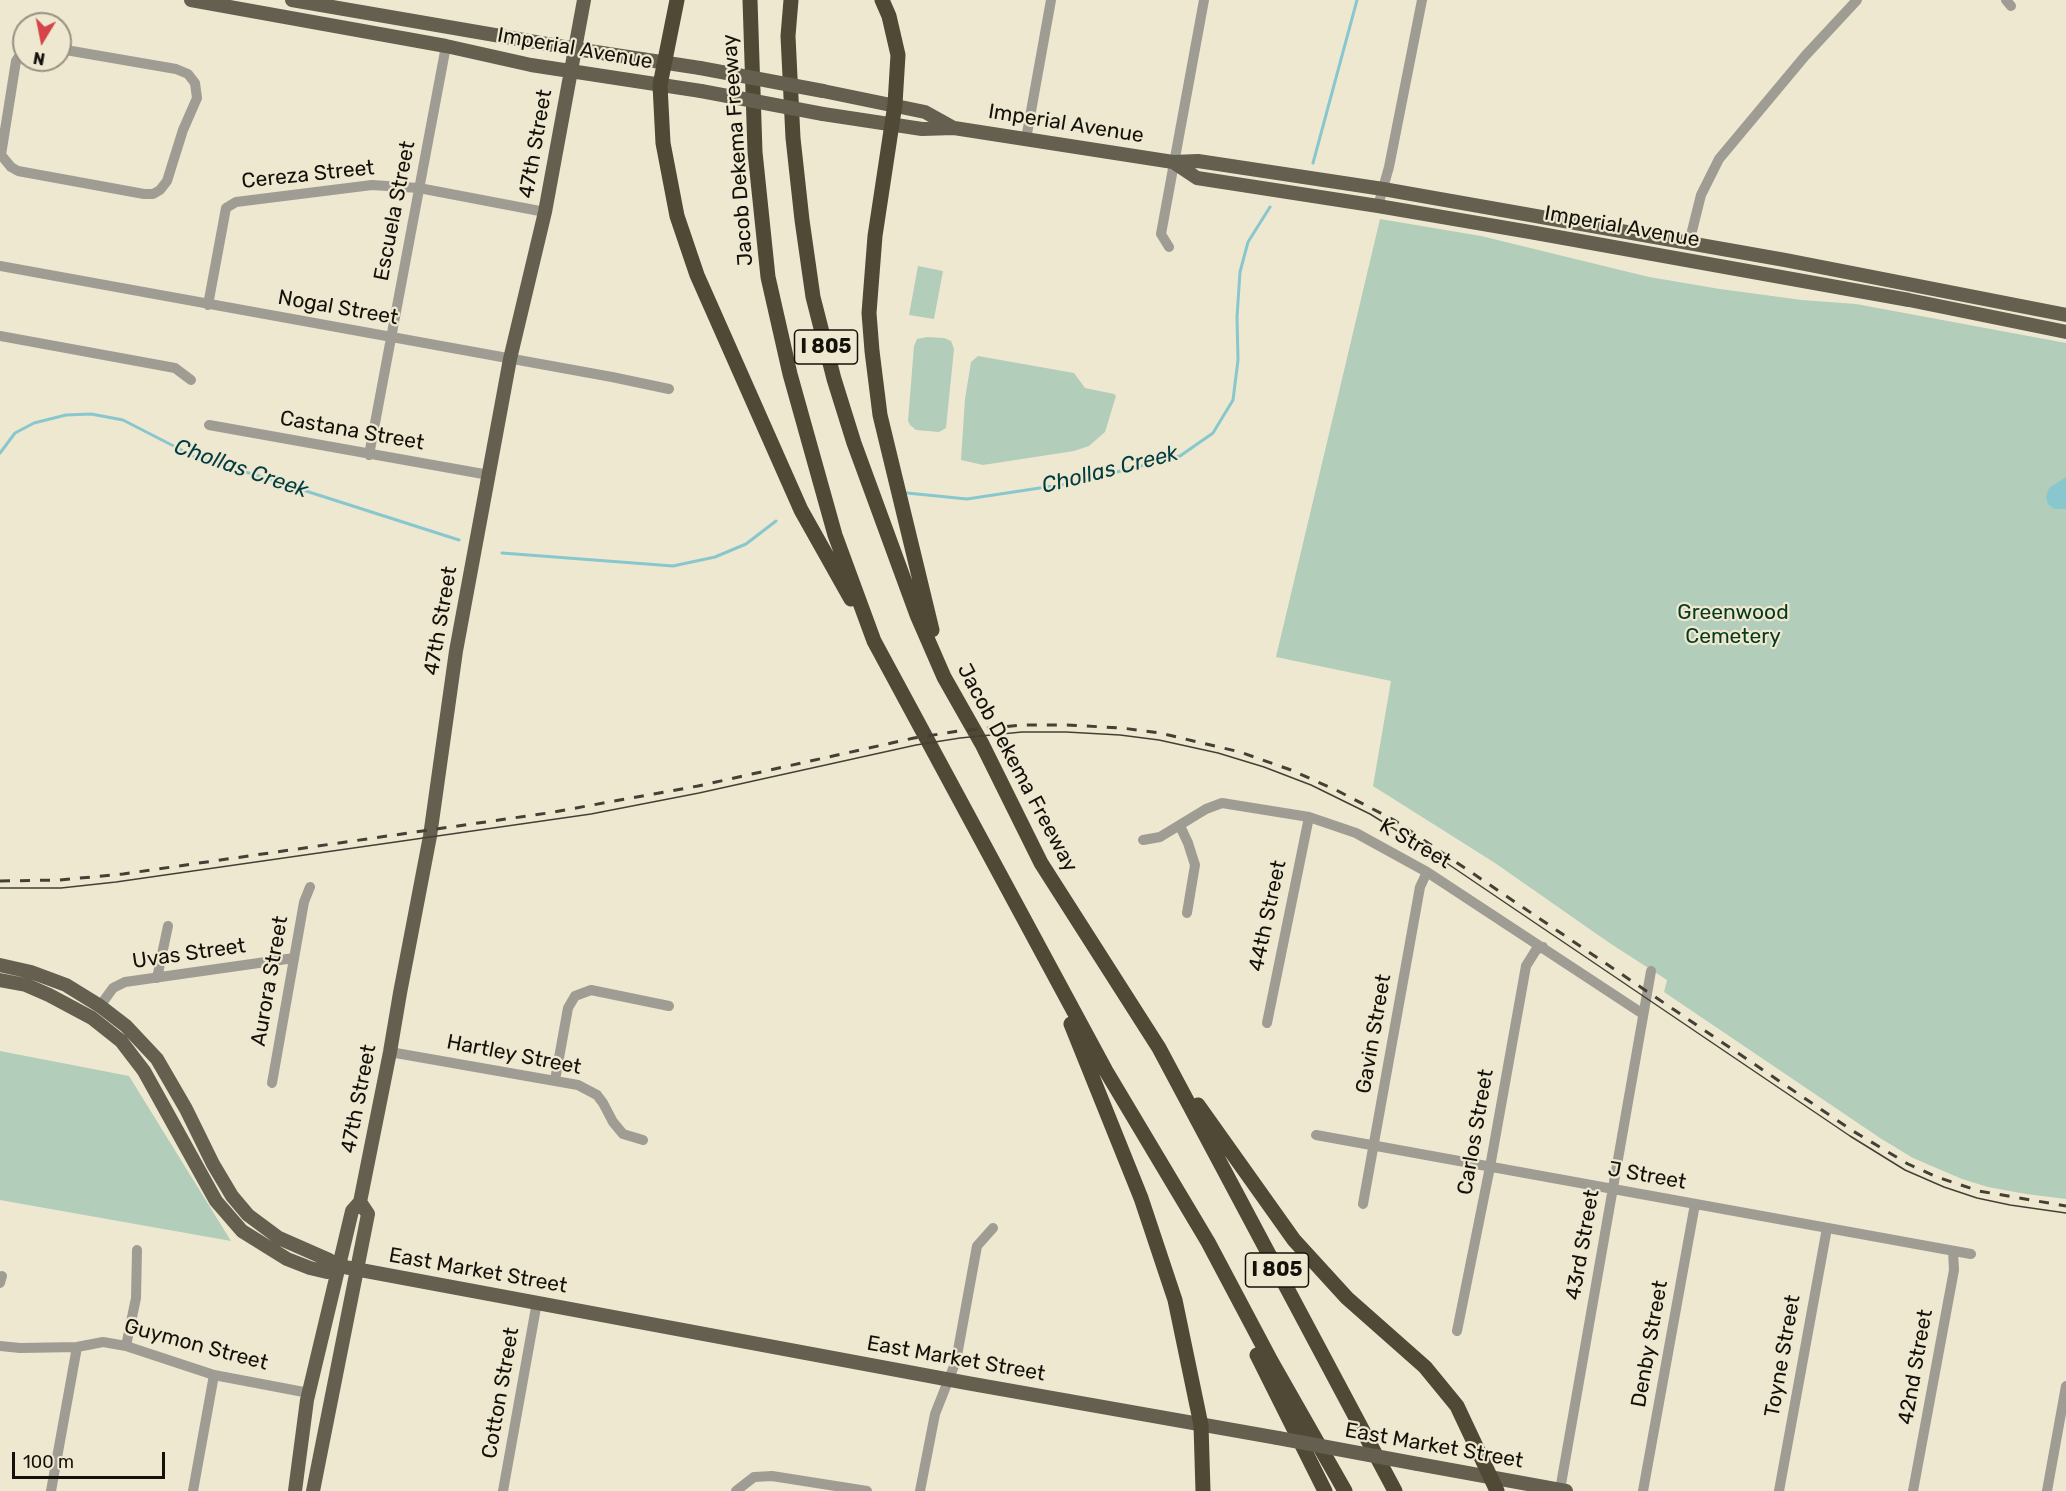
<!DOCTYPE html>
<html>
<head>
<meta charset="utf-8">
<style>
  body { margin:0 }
  #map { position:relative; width:2066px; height:1491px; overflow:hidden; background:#eee8d1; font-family:Rubik,sans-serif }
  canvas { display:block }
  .north { position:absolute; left:12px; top:12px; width:60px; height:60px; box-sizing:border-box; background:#eee8d1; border:2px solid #969281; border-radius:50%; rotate:190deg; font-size:16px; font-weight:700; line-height:24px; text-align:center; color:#131109 }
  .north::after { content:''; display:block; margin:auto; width:21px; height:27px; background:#d44449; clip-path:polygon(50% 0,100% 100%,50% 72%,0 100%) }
  .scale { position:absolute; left:12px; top:1452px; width:153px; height:27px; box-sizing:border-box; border:3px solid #131109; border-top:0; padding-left:8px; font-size:18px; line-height:21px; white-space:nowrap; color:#131109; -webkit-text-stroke:4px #eee8d1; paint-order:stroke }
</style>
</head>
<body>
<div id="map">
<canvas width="2066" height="1491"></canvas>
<div class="north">N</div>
<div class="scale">100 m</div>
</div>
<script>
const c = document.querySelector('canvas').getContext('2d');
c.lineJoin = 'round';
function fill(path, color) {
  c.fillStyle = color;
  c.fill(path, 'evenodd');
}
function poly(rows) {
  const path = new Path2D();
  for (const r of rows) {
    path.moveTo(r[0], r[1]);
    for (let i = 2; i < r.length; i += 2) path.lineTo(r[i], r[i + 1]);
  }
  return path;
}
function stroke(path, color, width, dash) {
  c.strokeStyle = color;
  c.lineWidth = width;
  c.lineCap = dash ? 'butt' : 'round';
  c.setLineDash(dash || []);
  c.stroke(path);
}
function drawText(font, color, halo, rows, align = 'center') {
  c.font = font + ' Rubik,sans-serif';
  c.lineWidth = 4.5;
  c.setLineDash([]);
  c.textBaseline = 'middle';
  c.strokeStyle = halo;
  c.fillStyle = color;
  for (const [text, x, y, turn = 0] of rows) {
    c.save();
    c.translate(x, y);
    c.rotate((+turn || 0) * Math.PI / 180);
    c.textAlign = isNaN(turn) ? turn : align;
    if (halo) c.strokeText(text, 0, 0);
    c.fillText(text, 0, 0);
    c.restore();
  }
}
const green = poly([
  [1380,219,1481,236,1649,277,1720,289,1802,300,1856,304,2066,343,2066,1199,2026,1194,1988,1187,1962,1179,1913,1158,1880,1138,1664,992,1667,980,1611,944,1495,863,1373,786,1391,681,1276,657],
  [918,266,943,271,934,319,909,315],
  [927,337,944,338,951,341,954,349,946,428,939,432,916,430,910,425,908,421,914,346,917,339],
  [978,356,1074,373,1085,388,1114,394,1116,396,1105,432,1089,446,1074,451,983,465,961,460,965,399,971,362],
  [0,1051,129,1076,231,1241,0,1200]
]);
const water = poly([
  [2066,477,2066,509,2054,509,2048,504,2046,497,2049,488]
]);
const stream = poly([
  [1313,163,1357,0],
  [0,453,15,433,34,423,66,415,91,414,123,420,195,457,259,476,459,540],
  [907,493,967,499,1073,483,1180,456,1213,433,1233,400,1238,360,1237,317,1240,272,1248,242,1270,207],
  [502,553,673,566,715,557,746,544,776,521]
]);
const minor = poly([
  [2006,0,2011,6],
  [24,50,16,61,1,155,11,167,18,171,144,194,153,194,160,190,167,181,183,130,197,98,195,83,188,74,176,69,60,49],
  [1026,139,1051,0],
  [1378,206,1389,167,1422,0],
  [1689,243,1701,195,1719,159,1805,56,1857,0],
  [1169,247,1161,234,1204,0],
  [0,266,612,377,669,389],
  [208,305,226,208,236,202,372,185,419,188,545,212],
  [0,336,175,368,191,380],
  [209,425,489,475],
  [369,455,446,46],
  [1180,826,1188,843,1195,865,1187,913],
  [1143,840,1160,837,1206,809,1222,803,1309,817,1356,833,1427,872,1643,1014],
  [157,978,168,926],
  [100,1006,113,988,125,982,294,958],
  [1267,1023,1309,817],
  [390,1052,578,1085,597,1095,603,1103,613,1122,623,1134,643,1140],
  [555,1080,568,1008,575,996,591,990,669,1006],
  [272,1083,304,902,310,887],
  [1316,1135,1971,1254],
  [1363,1204,1420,887,1427,872],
  [0,1283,2,1276],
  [1457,1331,1490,1167,1526,966,1536,950,1543,947],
  [0,1346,20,1348,77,1347,103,1342,126,1346,214,1375,309,1393],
  [126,1346,136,1298,137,1250],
  [1560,1490,1651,971],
  [51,1491,77,1347],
  [193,1491,214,1375],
  [503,1491,537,1302],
  [736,1491,754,1477,772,1476,867,1491],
  [920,1491,935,1414,956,1361,977,1246,993,1228],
  [1643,1491,1695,1204],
  [1779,1491,1827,1228],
  [1913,1491,1954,1270,1953,1251],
  [2047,1491,2066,1386]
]);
const major = poly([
  [191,0,446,46,531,65,701,91],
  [292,0,576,49,700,68],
  [823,91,925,112,952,127],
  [823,114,922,129,954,128,1173,162,1198,161,1383,189,1785,260,2066,315],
  [1173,162,1197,178,1378,206,1530,232,1909,300,2066,332],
  [0,965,31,972,66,985,100,1006,126,1026,157,1059,186,1109,213,1164,232,1196,248,1215,279,1238,329,1260,339,1266,967,1383,1278,1438],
  [0,980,26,985,49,995,92,1018,121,1041,144,1071,216,1201,242,1231,287,1259,310,1268,327,1272,339,1266],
  [1418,1464,1566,1491],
  [295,1491,307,1400,352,1211,360,1202,390,1052,400,993,430,836,456,651,510,359,545,212,584,0],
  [313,1491,368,1214,360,1202]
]);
const highway = poly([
  [677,0,660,85,663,143,677,216,697,275,801,510,851,599],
  [750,0,755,152,768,277,790,374,835,535,874,641,1106,1071,1208,1242,1271,1361,1345,1491],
  [791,0,788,36,793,138,802,220,813,297,834,379,854,443,917,615,944,677,982,744,1041,863,1159,1048,1395,1491],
  [882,0,889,16,898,55,895,104,875,236,869,313,872,351,880,415,932,630],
  [1071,1024,1141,1198,1175,1300,1201,1425,1203,1491],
  [1198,1105,1294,1240,1347,1298,1425,1367,1457,1406,1497,1491],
  [1257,1355,1325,1491]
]);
const tram = poly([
  [0,888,61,888,116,882,591,814,699,793,916,745,960,738,1022,732,1066,732,1120,735,1159,740,1218,753,1264,767,1311,785,1370,814,1417,843,1850,1136,1905,1170,1944,1187,1977,1198,2010,1205,2066,1213]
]);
const rail = poly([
  [0,881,60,880,123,874,548,813,698,786,914,738,959,731,1022,725,1067,725,1122,728,1160,733,1240,752,1291,770,1338,791,1394,820,1853,1131,1908,1164,1937,1177,1979,1191,2066,1206]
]);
const majorBridge = poly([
  [700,68,823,91],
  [701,91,823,114],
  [1278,1438,1418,1464]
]);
const shields = [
  [826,347,63],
  [1277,1270,63]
];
const shieldNames = [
  ["I 805",826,347],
  ["I 805",1277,1270]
];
const streetNames = [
  ["Imperial Avenue",575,49,10],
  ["Imperial Avenue",1066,124,9],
  ["47th Street",536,144,-80],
  ["Jacob Dekema Freeway",738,150,-94],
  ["Cereza Street",308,175,-6],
  ["Escuela Street",395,211,-79],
  ["Imperial Avenue",1622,227,10],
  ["Nogal Street",338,308,10],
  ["Castana Street",352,431,10],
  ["47th Street",441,621,-80],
  ["Jacob Dekema Freeway",1017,768,62],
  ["K Street",1415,844,30],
  ["44th Street",1268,916,-78],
  ["Uvas Street",189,954,-8],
  ["Aurora Street",270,981,-80],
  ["Gavin Street",1374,1034,-80],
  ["Hartley Street",514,1055,11],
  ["47th Street",359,1099,-79],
  ["Carlos Street",1476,1132,-80],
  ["J Street",1647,1176,10],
  ["43rd Street",1583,1245,-80],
  ["East Market Street",478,1271,10],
  ["Denby Street",1650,1344,-80],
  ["Guymon Street",196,1345,15],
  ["Toyne Street",1783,1356,-80],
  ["East Market Street",956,1359,10],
  ["42nd Street",1916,1367,-80],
  ["Cotton Street",501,1393,-80],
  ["East Market Street",1434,1446,10]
];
const parkNames = [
  ["Greenwood",1733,613],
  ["Cemetery",1733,637]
];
const waterNames = [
  ["Chollas Creek",241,469,19],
  ["Chollas Creek",1110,470,-14]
];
fill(green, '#b2cdb9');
fill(water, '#89c7ce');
stroke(stream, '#89c7ce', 3);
stroke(minor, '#9f9c93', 10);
stroke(major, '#645f4e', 14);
stroke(highway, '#4f4936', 15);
stroke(tram, '#434035', 1.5);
stroke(rail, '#434035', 3, [10, 10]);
stroke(majorBridge, '#645f4e', 14);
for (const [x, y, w] of shields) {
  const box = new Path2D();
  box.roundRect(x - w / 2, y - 17, w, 34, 4.5);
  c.fillStyle = '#eee8d1';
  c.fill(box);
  stroke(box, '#131109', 1.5);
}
drawText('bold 20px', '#131109', null, shieldNames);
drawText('21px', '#131109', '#eee8d1', streetNames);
drawText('21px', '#053a1c', '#eee8d1', parkNames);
drawText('italic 22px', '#003c41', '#eee8d1', waterNames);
</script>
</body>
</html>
